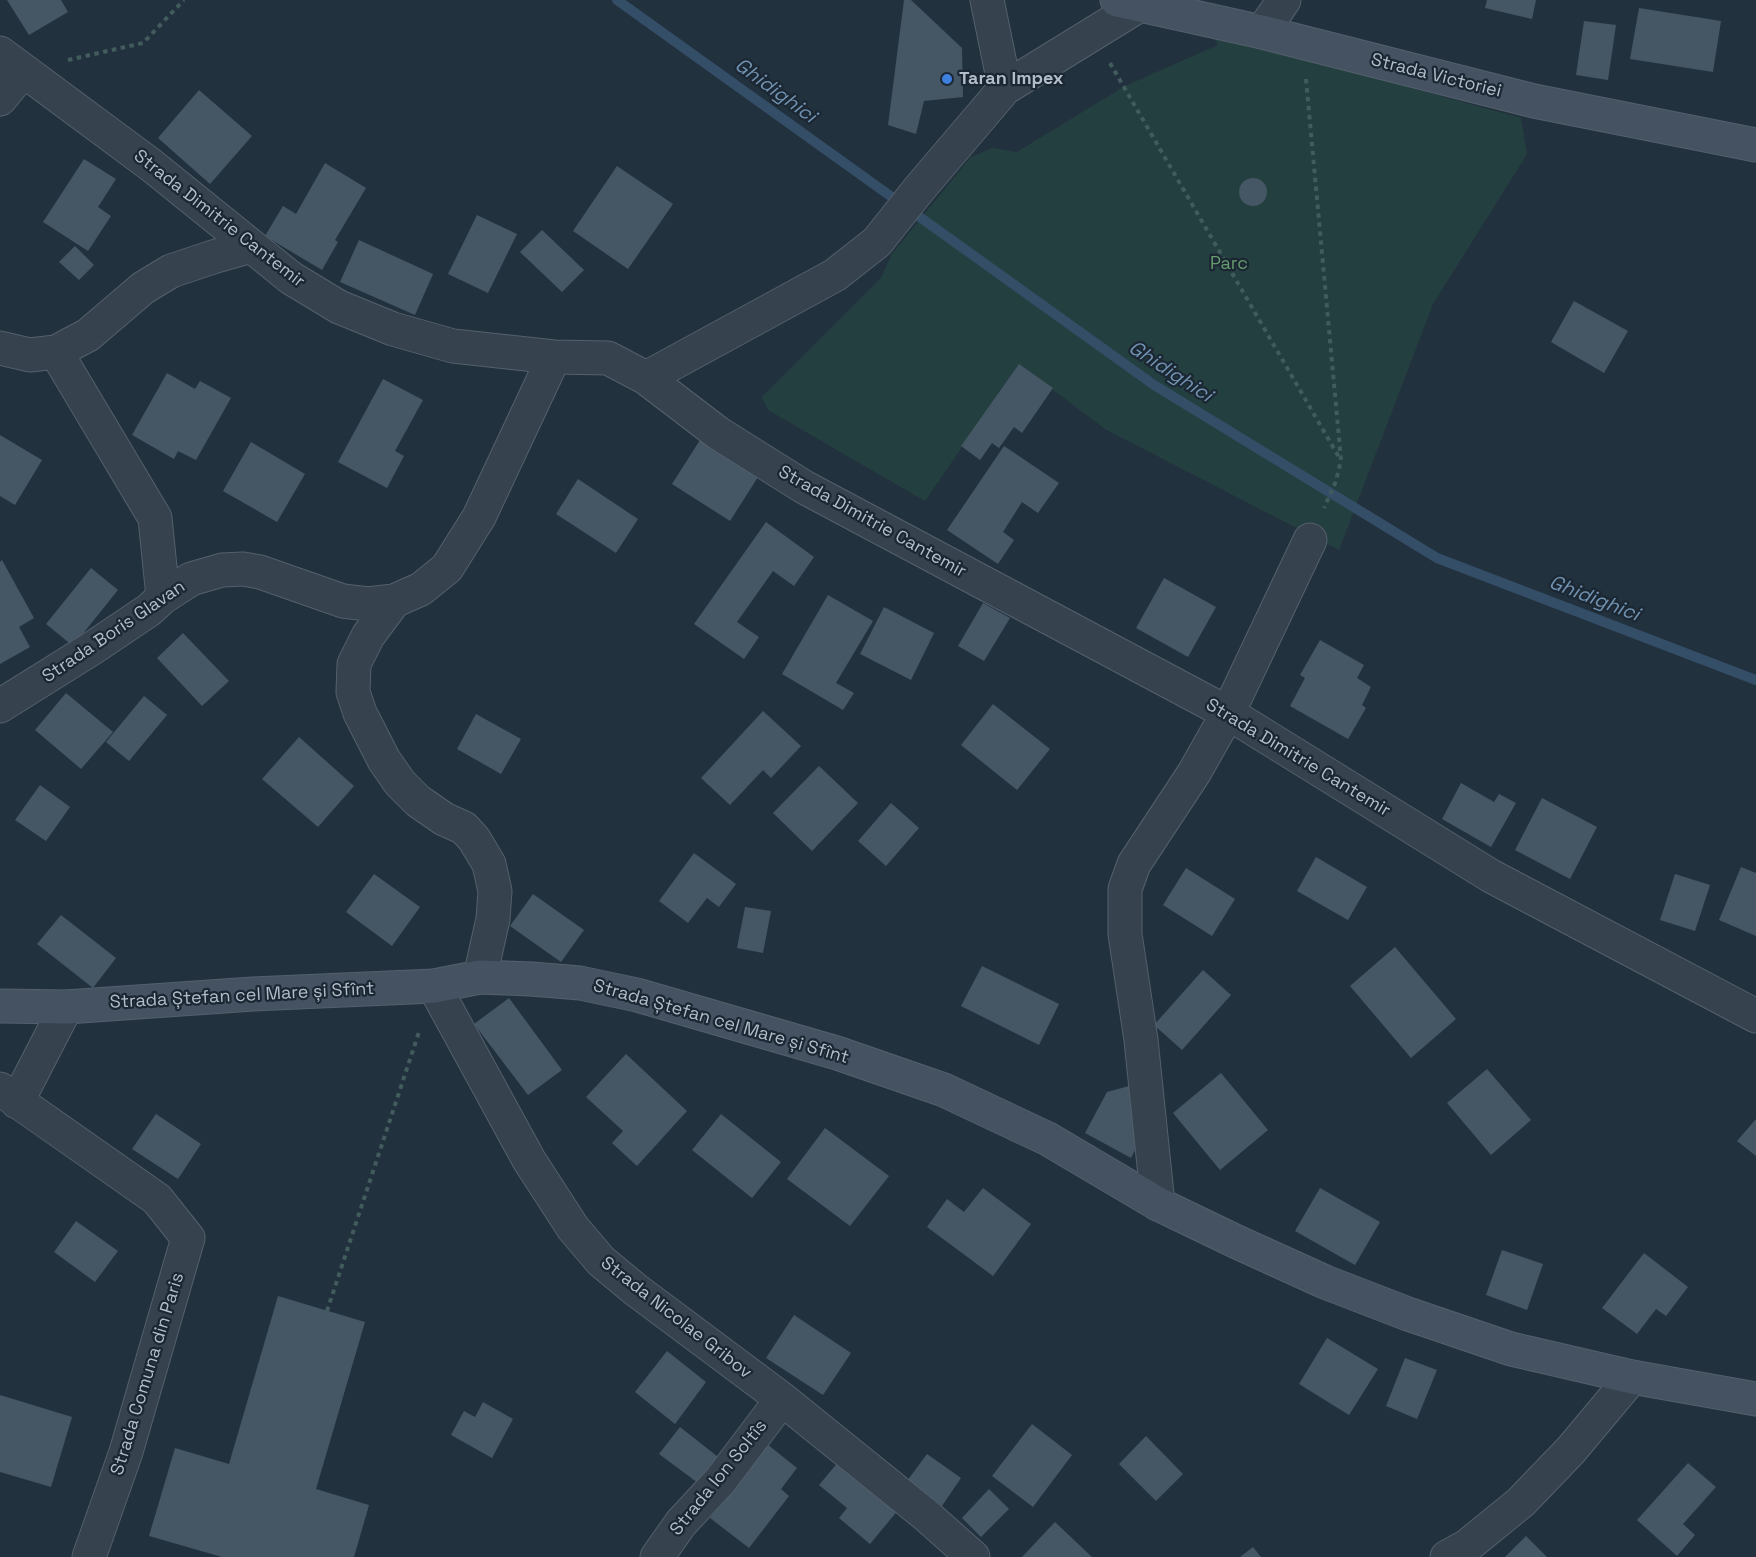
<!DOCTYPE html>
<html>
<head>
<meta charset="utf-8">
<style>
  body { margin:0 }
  canvas { display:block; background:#22313e }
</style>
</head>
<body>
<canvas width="1756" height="1557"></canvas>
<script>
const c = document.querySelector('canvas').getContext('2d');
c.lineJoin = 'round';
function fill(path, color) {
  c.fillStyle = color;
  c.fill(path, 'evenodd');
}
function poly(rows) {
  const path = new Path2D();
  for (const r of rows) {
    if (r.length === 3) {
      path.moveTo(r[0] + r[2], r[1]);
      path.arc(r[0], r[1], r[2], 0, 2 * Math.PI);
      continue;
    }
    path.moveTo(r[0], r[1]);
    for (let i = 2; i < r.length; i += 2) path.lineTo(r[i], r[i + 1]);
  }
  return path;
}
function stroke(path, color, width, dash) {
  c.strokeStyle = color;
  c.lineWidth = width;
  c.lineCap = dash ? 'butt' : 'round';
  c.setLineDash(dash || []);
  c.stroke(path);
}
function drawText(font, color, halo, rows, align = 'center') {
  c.font = font + ' "Space Grotesk",sans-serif';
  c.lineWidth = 4.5;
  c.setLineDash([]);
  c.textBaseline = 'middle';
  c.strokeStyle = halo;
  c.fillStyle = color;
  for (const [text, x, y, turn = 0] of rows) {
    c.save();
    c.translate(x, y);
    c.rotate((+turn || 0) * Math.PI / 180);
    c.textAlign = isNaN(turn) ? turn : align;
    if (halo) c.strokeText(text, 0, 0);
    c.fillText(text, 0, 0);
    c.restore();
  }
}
const green = poly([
  [1211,33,1521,118,1527,154,1433,304,1339,550,1105,429,1019,364,925,501,768,410,762,397,881,278,892,254,970,158,992,148,1017,152,1125,86,1218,45]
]);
const stream = poly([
  [617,0,1154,385,1437,558,1756,680]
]);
const building = poly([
  [7,0,61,0,68,12,29,35],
  [904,0,911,0,962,48,963,97,924,101,916,134,888,125],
  [1487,0,1536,0,1532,19,1485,8],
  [1639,8,1721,21,1713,72,1630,59],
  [1584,21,1616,25,1608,80,1576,75],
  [199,90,252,136,210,184,158,138],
  [84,159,116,179,98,207,111,216,88,251,43,222],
  [325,163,366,188,335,240,338,242,322,270,265,236,283,206,296,214],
  [617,166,673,204,628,269,573,231],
  [1253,192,14],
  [477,215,517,234,488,293,448,274],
  [542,230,584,270,562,292,520,252],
  [359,240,433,274,415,315,340,282],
  [75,246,94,265,79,280,59,262],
  [1574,301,1628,331,1604,373,1551,342],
  [1019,364,1053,388,1022,433,1014,427,999,448,992,443,980,460,961,446],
  [167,373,195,389,200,381,231,398,196,460,178,451,174,459,132,435],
  [383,379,423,400,395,451,404,456,387,488,338,462],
  [0,435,42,460,15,505,0,496],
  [700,440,758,477,730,521,672,484],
  [251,442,305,474,277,522,223,491],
  [1004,446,1059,483,1038,513,1022,502,1003,532,1014,540,998,564,947,530],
  [578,479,638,519,616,553,556,514],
  [766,522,814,557,794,586,773,571,737,622,759,637,744,659,694,624],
  [2,560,34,618,19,627,30,647,0,664,0,562],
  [91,568,118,590,73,646,46,624],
  [1164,578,1216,607,1188,657,1136,628],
  [828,595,873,621,836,683,854,693,843,710,782,674],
  [983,603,1010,618,984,661,958,646],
  [884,607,934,633,911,680,860,654],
  [183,633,229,681,202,706,157,658],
  [1320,640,1364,665,1357,678,1371,687,1362,705,1366,708,1348,739,1290,706,1305,678,1300,675],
  [66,693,113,732,81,769,35,730],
  [144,696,167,715,129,761,106,742],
  [993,704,1050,749,1017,790,961,745],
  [763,711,801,746,771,778,763,770,730,805,701,778],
  [476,714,521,739,501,774,457,749],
  [299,737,354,786,318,827,262,779],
  [819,766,858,803,812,851,773,813],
  [1461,783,1494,802,1499,794,1516,803,1491,847,1442,819],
  [40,785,70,807,46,841,15,820],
  [1542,798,1597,827,1570,879,1515,850],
  [891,803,919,828,886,866,858,841],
  [694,853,736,884,719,907,707,898,688,923,659,901],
  [1316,857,1367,887,1348,920,1297,891],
  [1741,867,1756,873,1756,936,1719,920],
  [1186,868,1235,899,1212,936,1163,905],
  [374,874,420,907,392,946,346,912],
  [1675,874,1710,885,1695,931,1660,920],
  [533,894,584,930,561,962,510,926],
  [745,907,771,911,763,953,737,948],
  [61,915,116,958,93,988,37,944],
  [1395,947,1456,1019,1411,1058,1350,986],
  [982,966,1059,1004,1039,1045,961,1006],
  [1203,970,1231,995,1182,1050,1154,1025],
  [509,998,562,1070,528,1095,474,1024],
  [626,1054,687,1111,637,1166,612,1143,623,1131,586,1097],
  [1487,1069,1531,1120,1491,1155,1447,1103],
  [1221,1073,1268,1130,1220,1170,1173,1113],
  [1129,1086,1140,1105,1132,1121,1146,1129,1131,1158,1085,1133,1107,1092],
  [156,1114,201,1144,178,1179,132,1149],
  [721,1114,781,1162,752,1198,692,1150],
  [1756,1119,1756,1156,1737,1141],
  [825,1128,889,1176,850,1226,787,1179],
  [983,1188,1031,1224,993,1276,927,1227,947,1199,964,1212],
  [1320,1188,1380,1222,1355,1265,1295,1231],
  [76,1221,118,1251,95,1282,54,1252],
  [1502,1250,1543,1264,1527,1310,1486,1295],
  [1644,1253,1688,1287,1666,1316,1656,1309,1637,1334,1602,1308],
  [278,1296,365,1322,316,1489,369,1505,354,1557,222,1557,149,1536,175,1448,229,1464],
  [794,1315,851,1353,823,1395,766,1358],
  [1327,1338,1378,1369,1349,1415,1299,1384],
  [667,1351,706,1382,675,1424,635,1392],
  [1405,1358,1437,1370,1417,1419,1386,1406],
  [0,1395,72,1417,51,1487,0,1472],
  [483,1402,513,1419,492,1458,451,1435,464,1411,475,1417],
  [1032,1424,1072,1455,1033,1507,992,1476],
  [680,1427,722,1460,702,1486,659,1454],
  [1146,1436,1183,1474,1156,1501,1119,1464],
  [767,1444,797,1468,781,1489,789,1496,749,1548,710,1518],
  [927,1454,961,1478,942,1506,907,1481],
  [840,1460,899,1509,870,1544,839,1518,847,1508,819,1485],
  [1688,1463,1716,1487,1683,1524,1695,1535,1677,1556,1637,1520],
  [989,1489,1009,1509,981,1537,962,1518],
  [1055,1522,1092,1557,1022,1557],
  [1526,1536,1547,1557,1505,1557],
  [1253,1547,1261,1557,1240,1557]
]);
const path = poly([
  [68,60,143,43,184,0],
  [1110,63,1340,459],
  [1306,79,1341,460,1336,481,1324,508],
  [327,1311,419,1032]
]);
const street = poly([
  [987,0,1005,88],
  [1262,32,1284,0],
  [0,53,151,165,291,278,339,307,393,329,453,346,554,357,608,358,646,378,718,433,804,487,1228,713,1491,876,1756,1016],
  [0,99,23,71],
  [0,348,30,355,56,352,88,335,143,288,171,271,213,257,251,246],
  [56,352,155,518,163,597],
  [646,378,835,275,877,242,919,189,1005,88,1138,6],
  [394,601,421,589,447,568,479,517,554,357],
  [0,706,91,649,149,610,163,597,191,579,222,570,243,569,260,572,343,601,368,604,394,601,368,636,354,664,353,692,360,713,384,760,400,783,418,801,444,819,464,828,474,839,489,864,495,891,493,919,480,977],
  [434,986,529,1160,573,1228,601,1261,636,1290,782,1399,927,1516,973,1557],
  [0,1089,157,1199,188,1238,126,1452,89,1557],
  [17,1102,66,1007],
  [1158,1204,1141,1040,1125,934,1125,889,1134,864,1194,773,1228,713,1310,540],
  [657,1557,681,1523,720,1481,782,1399],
  [1447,1557,1467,1546,1521,1502,1571,1450,1632,1377]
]);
const secondary = poly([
  [1117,0,1262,32,1534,101,1756,145],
  [0,1006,66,1007,253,994,434,986,480,977,531,979,580,983,637,995,837,1053,944,1090,1048,1139,1158,1204,1237,1242,1325,1282,1408,1314,1511,1349,1632,1377,1756,1399]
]);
const markers = [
  [947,79,6,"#3f7fe0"]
];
const streetNames = [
  ["Strada Victoriei",1436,76,14],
  ["Strada Dimitrie Cantemir",219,219,38],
  ["Strada Dimitrie Cantemir",872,522,29],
  ["Strada Boris Glavan",114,632,-34],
  ["Strada Dimitrie Cantemir",1298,758,31],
  ["Strada Ștefan cel Mare și Sfînt",242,996,-3],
  ["Strada Ștefan cel Mare și Sfînt",721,1022,16],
  ["Strada Nicolae Gribov",676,1318,38],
  ["Strada Comuna din Paris",148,1374,-73],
  ["Strada Ion Soltîs",719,1478,-51]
];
const poiNames = [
  ["Taran Impex",959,79]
];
const parkNames = [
  ["Parc",1229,264]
];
const waterNames = [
  ["Ghidighici",775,91,36],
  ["Ghidighici",1170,372,33],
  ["Ghidighici",1594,599,21]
];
fill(green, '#243f3f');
stroke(stream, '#344e67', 10);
fill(building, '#455665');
stroke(street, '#54606c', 35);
stroke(secondary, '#54606c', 35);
stroke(path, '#425b5c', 4, [4.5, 4.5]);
stroke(street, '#36424e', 33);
stroke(secondary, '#445262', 33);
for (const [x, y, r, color] of markers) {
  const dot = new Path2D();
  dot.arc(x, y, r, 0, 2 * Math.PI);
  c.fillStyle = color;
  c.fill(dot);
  stroke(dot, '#1b2733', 2);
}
drawText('18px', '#b2bdca', '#1b2733', streetNames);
drawText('bold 18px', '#b2bdca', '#1b2733', poiNames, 'left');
drawText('18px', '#679c6e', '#1b2733', parkNames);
drawText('italic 20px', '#7091af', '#1b2733', waterNames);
</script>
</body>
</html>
